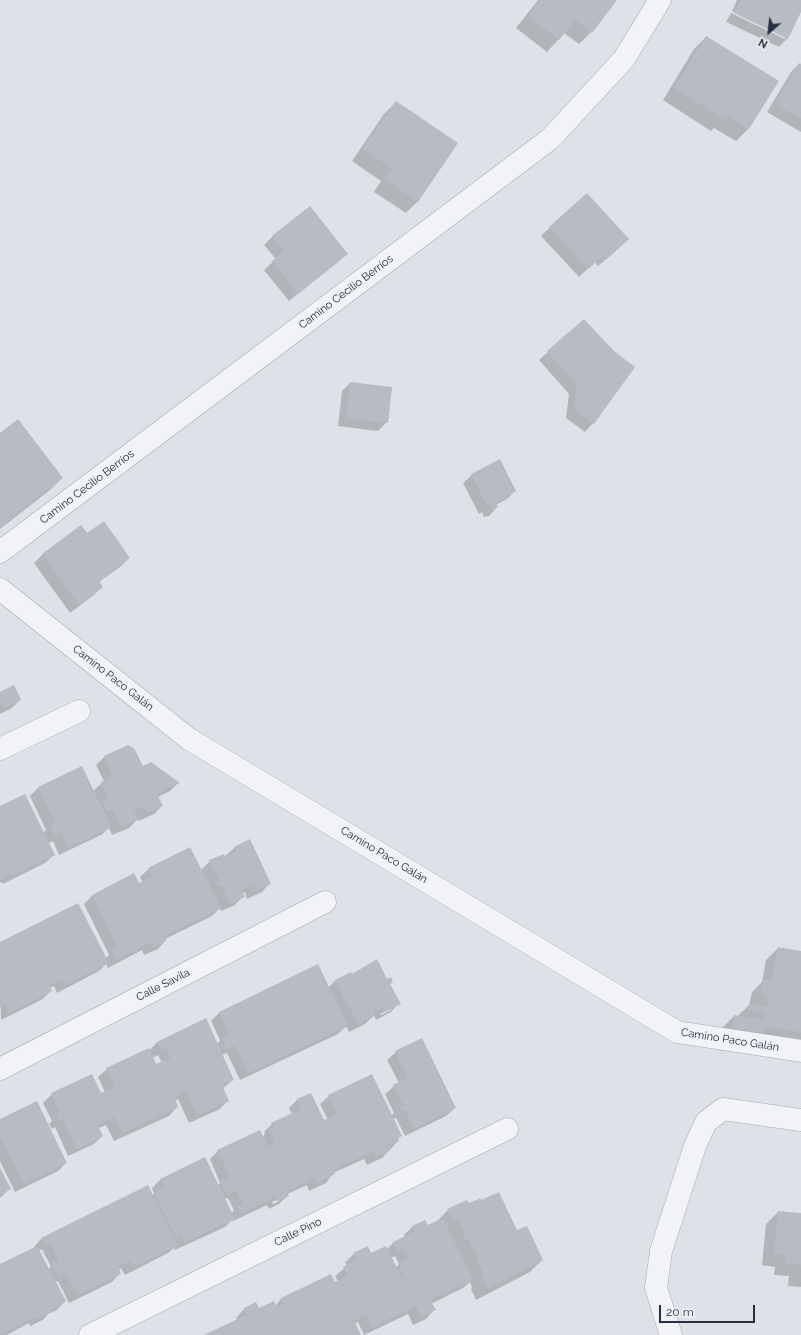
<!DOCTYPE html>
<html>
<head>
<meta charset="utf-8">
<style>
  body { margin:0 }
  #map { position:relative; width:801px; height:1335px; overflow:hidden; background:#dee2e8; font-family:Raleway,sans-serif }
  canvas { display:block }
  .north { position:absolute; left:749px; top:12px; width:40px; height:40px; -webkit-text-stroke:3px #eef1f5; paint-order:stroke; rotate:208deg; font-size:11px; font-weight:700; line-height:16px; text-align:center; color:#282f3e }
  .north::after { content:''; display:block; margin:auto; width:14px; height:18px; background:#282f3e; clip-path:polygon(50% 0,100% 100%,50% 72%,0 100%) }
  .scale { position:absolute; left:659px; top:1305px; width:96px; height:18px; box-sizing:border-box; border:2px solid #282f3e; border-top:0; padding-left:5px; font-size:12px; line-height:14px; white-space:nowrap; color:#282f3e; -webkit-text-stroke:3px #eef1f5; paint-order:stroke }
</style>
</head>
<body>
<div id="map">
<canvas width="801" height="1335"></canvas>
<div class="north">N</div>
<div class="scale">20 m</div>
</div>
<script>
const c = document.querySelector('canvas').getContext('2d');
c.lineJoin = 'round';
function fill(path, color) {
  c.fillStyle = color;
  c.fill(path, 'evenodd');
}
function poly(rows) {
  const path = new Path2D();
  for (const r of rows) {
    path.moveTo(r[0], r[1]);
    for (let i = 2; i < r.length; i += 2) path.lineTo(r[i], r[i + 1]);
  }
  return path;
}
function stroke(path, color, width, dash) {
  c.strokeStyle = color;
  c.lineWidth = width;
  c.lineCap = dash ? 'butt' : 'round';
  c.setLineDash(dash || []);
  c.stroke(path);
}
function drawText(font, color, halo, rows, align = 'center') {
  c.font = font + ' Raleway,sans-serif';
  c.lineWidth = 3;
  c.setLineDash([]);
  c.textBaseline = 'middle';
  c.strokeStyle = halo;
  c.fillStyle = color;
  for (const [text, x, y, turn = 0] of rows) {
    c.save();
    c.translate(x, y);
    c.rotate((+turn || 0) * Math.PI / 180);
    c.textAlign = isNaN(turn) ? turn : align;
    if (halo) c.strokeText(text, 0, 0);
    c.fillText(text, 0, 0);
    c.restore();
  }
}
const shadow = poly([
  [538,0,616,0,591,32,579,44,564,33,547,52,516,28],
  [737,0,801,0,801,10,787,39,779,47,726,22,731,13,785,39,785,37,732,11],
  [706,37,778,81,748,129,736,141,714,128,711,131,663,100,694,49],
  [799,64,801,65,801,132,767,112,791,72],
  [396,102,418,201,406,213,374,192,381,181,352,161,384,114],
  [586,194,619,248,598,266,595,262,579,277,541,236],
  [310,207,347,254,338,262,289,301,264,270,276,259,264,245,272,237],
  [584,320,593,423,585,432,566,418,569,394,539,360],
  [350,383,387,422,378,431,338,426,342,391],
  [0,434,62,478,50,490,0,529],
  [472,475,515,491,507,499,496,505,497,507,489,516,484,517,482,512,479,514,463,483],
  [81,526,87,534,129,558,121,566,99,582,102,587,94,595,70,613,34,563,42,555],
  [0,693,20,700,12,708,0,714],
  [105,756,143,767,178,783,170,791,158,797,162,806,154,814,139,821,138,819,129,828,112,835,109,828,101,835,59,855,53,841,48,843,54,855,45,863,3,884,3,882,0,883,0,807,43,833,46,830,30,796,38,788,81,767,93,791,104,781,96,765],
  [250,840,270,883,262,892,247,899,245,892,242,894,243,896,235,905,221,911,220,908,212,916,165,939,166,940,158,949,144,955,142,950,108,968,106,964,99,971,57,993,54,986,50,988,51,991,43,999,1,1020,0,943,105,959,109,955,84,904,92,896,134,875,139,885,143,883,140,877,149,869,201,870,210,861,224,857,234,848],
  [778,948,801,952,801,1044,720,1042,722,1028,734,1016,738,1016,749,1005,752,992,762,982,766,960],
  [351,973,352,975,390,984,399,1003,391,1012,376,1020,374,1015,365,1024,349,1032,346,1026,338,1034,240,1080,227,1053,222,1055,233,1080,222,1089,228,1100,220,1109,189,1123,178,1099,175,1101,177,1107,169,1116,114,1141,106,1125,99,1128,102,1136,94,1144,68,1156,55,1127,52,1129,49,1124,48,1125,52,1121,43,1103,52,1094,101,1094,105,1092,98,1077,107,1069,149,1051,157,1042,206,1020,217,1044,220,1040,211,1021,219,1013,328,988,335,981],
  [391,1008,391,1010,381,1015,380,1014],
  [158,1055,162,1063,156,1066,152,1058],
  [396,1052,455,1108,446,1116,405,1136,396,1118,393,1119,401,1136,397,1139,398,1141,382,1158,367,1165,364,1159,333,1173,326,1183,309,1191,307,1185,287,1194,288,1195,279,1204,269,1209,267,1205,233,1221,232,1220,225,1227,175,1250,174,1248,168,1253,125,1275,121,1268,118,1270,120,1273,112,1282,69,1303,58,1281,55,1282,65,1301,57,1310,48,1314,43,1320,30,1326,29,1323,7,1335,0,1335,0,1266,34,1248,34,1247,42,1238,152,1196,154,1193,152,1188,160,1180,205,1158,218,1186,220,1183,210,1159,218,1151,262,1137,265,1134,264,1132,272,1124,292,1114,289,1108,297,1100,324,1122,328,1120,320,1104,329,1096,391,1116,394,1113,385,1094,394,1086,399,1083,387,1060],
  [228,1198,234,1210,231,1214,224,1199],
  [279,1199,279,1201,273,1204,272,1202],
  [42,1249,51,1267,48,1269,39,1251],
  [0,1120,66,1163,58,1171,15,1192,0,1161],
  [0,1170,9,1189,0,1198],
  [481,1202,517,1232,542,1260,530,1272,476,1300,471,1289,472,1288,470,1282,463,1288,431,1304,434,1310,426,1319,413,1325,408,1314,364,1335,358,1322,354,1324,359,1335,206,1335,237,1320,236,1318,244,1309,256,1304,258,1309,275,1306,281,1299,331,1275,335,1283,338,1281,335,1276,347,1266,345,1262,354,1254,370,1255,387,1249,394,1242,405,1237,404,1235,412,1227,427,1227,436,1222,448,1210],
  [395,1256,399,1264,396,1267,391,1258],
  [778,1212,801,1214,801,1287,788,1286,789,1276,774,1275,775,1267,762,1265,766,1224]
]);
const building = poly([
  [540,0,617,0,592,33,575,20,559,40,528,16],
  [740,0,801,0,801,12,788,39,734,13],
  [706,36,779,81,749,129,726,115,724,119,674,88],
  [799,63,801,64,801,119,775,104],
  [396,101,458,143,418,202,385,179,393,169,363,149],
  [587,193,629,239,607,259,604,255,588,269,549,227],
  [310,206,348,254,298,294,272,261,284,251,272,236],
  [584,319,614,351,635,367,594,424,574,410,577,385,547,351],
  [350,382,392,387,388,423,346,418],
  [18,419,63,478,0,527,0,433],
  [500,459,516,491,496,503,498,507,493,510,490,505,487,506,471,474],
  [104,521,130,558,99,581,103,587,79,605,42,554,81,525,87,533],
  [14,685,21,700,5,708,3,703,0,705,0,692],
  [128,745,134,748,143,766,151,762,180,783,157,794,163,806,147,813,144,806,134,811,138,820,121,827,112,809,107,811,103,801,108,798,101,782,113,776,104,756],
  [82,766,111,827,68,848,61,833,55,836,50,825,55,822,38,787],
  [25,794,55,855,12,876,11,874,0,880,0,806],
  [250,839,271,884,256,891,253,885,242,890,245,897,230,904,221,884,217,886,215,882,219,880,209,860,224,854,225,857,236,852,234,847],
  [190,847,221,908,165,936,167,940,153,948,150,943,116,960,111,951,118,948,92,895,134,873,139,883,152,877,148,868],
  [78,903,109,963,65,985,62,979,49,985,52,991,9,1013,5,1004,0,1007,0,942],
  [778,947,801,951,801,1032,765,1026,763,1036,731,1031,734,1015,765,1020,767,1014,748,1010,750,1004,767,1007,769,996,761,994,764,979,772,981],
  [377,959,387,979,391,977,393,982,390,984,401,1004,385,1012,382,1007,372,1012,375,1016,358,1024,335,980,351,972,352,974],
  [318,964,348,1026,248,1073,235,1045,227,1050,222,1037,229,1034,219,1012],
  [206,1018,234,1080,222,1085,229,1101,197,1115,186,1092,174,1097,178,1107,122,1133,114,1117,98,1125,103,1136,77,1149,63,1120,60,1121,57,1114,60,1113,51,1093,92,1074,101,1093,115,1087,106,1068,149,1048,156,1064,171,1058,166,1047,161,1050,157,1042],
  [422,1038,456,1108,414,1129,405,1110,402,1111,400,1106,403,1105,393,1085,408,1078,395,1051],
  [372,1074,402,1136,398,1138,399,1141,392,1145,391,1142,388,1143,391,1150,376,1157,373,1151,333,1170,335,1174,317,1183,315,1178,287,1191,289,1196,277,1201,275,1197,241,1213,237,1206,243,1203,236,1190,227,1195,220,1181,230,1177,217,1150,260,1130,268,1147,276,1143,269,1129,274,1127,271,1123,301,1109,297,1099,311,1093,324,1120,337,1114,328,1095],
  [37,1101,67,1163,24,1184,0,1136,0,1119],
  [205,1157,235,1219,184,1243,181,1236,176,1238,154,1192,164,1188,160,1179],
  [0,1168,11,1189,0,1195],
  [148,1185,178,1245,133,1267,130,1261,118,1266,121,1274,77,1295,66,1273,59,1277,52,1264,59,1260,50,1242,45,1244,41,1238],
  [499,1192,517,1230,527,1226,543,1260,488,1289,482,1276,484,1275,476,1258,478,1257,468,1238,465,1240,462,1234,465,1233,458,1219,453,1221,447,1209,467,1200,469,1203,481,1198,481,1200],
  [778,1211,801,1213,801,1265,786,1263,787,1255,774,1253],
  [443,1218,473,1280,430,1300,436,1310,421,1317,416,1306,372,1327,366,1314,354,1321,361,1335,204,1335,246,1315,244,1308,256,1302,259,1308,274,1301,276,1307,284,1304,281,1298,331,1274,335,1282,348,1276,343,1267,356,1260,353,1253,368,1246,371,1253,386,1246,402,1278,404,1277,398,1263,408,1258,403,1249,398,1251,393,1242,414,1232,412,1226,425,1220,428,1225],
  [37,1246,66,1301,51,1310,52,1312,39,1318,38,1316,0,1335,0,1264]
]);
const minor = poly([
  [0,552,550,139,624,59,660,0],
  [0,589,189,739,677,1032,801,1051],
  [0,749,79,711],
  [0,1069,325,902],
  [90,1335,507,1129],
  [671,1335,656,1288,661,1251,695,1146,706,1122,723,1109,801,1120]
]);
const streetNames = [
  ["Camino Cecilio Berríos",346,292,-37],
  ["Camino Cecilio Berríos",87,487,-37],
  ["Camino Paco Galán",113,678,38],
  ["Camino Paco Galán",384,855,31],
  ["Calle Savila",163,985,-27],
  ["Camino Paco Galán",730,1040,9],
  ["Calle Pino",298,1232,-26]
];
fill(shadow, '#0003');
fill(building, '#b6bbc4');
stroke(minor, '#a4a9b2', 23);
stroke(minor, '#f1f3f6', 22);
drawText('11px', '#282f3e', '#eef1f5', streetNames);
</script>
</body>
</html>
